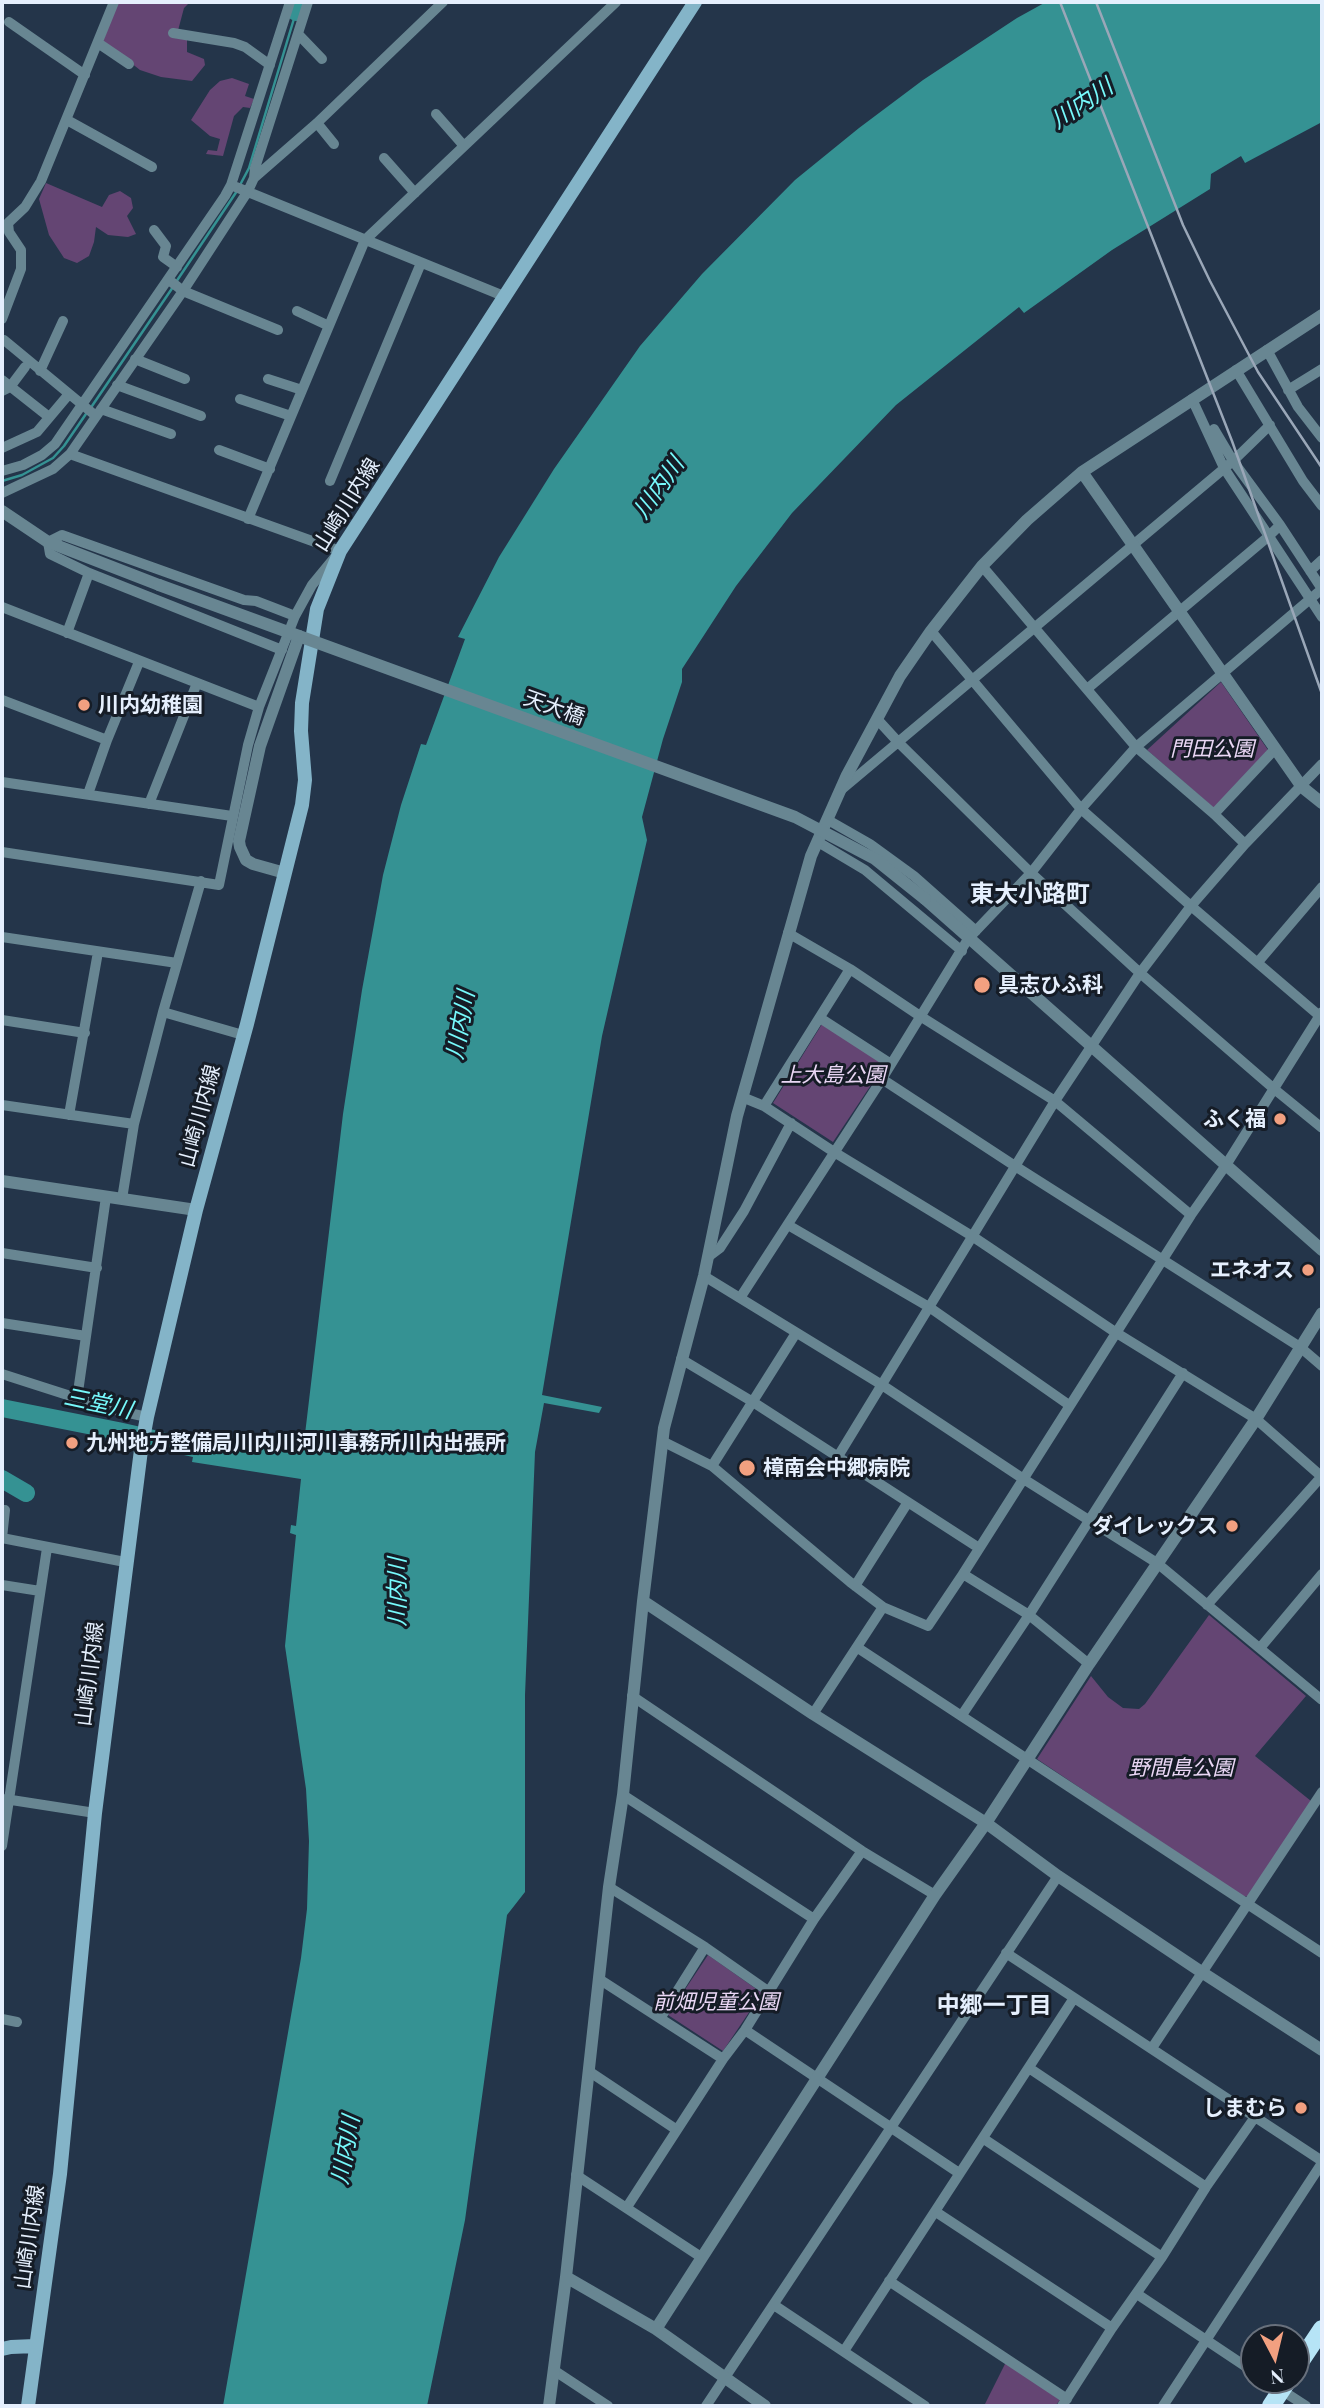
<!DOCTYPE html>
<html>
<head>
<meta charset="utf-8">
<style>
  body { margin:0 }
  #map { position:relative; width:1324px; height:2408px; overflow:hidden; background:#24354a; font-family:"Playfair Display",serif }
  canvas { display:block }
  .frame { position:absolute; inset:0; border:4px solid #e5effd; pointer-events:none }
  .north { position:absolute; left:1240px; top:2324px; width:70px; height:70px; box-sizing:border-box; background:#151c26; border:2px solid #68707c; border-radius:50%; rotate:173deg; font-size:19px; font-weight:700; line-height:28px; text-align:center; color:#e5effd }
  .north::after { content:''; display:block; margin:auto; width:24px; height:32px; background:#f2a080; clip-path:polygon(50% 0,100% 100%,50% 72%,0 100%) }
</style>
</head>
<body>
<div id="map">
<canvas width="1324" height="2408"></canvas>
<div class="frame"></div>
<div class="north">N</div>
</div>
<script>
const c = document.querySelector('canvas').getContext('2d');
c.lineJoin = 'round';
function fill(path, color) {
  c.fillStyle = color;
  c.fill(path, 'evenodd');
}
function poly(rows) {
  const path = new Path2D();
  for (const r of rows) {
    path.moveTo(r[0], r[1]);
    for (let i = 2; i < r.length; i += 2) path.lineTo(r[i], r[i + 1]);
  }
  return path;
}
function stroke(path, color, width, dash) {
  c.strokeStyle = color;
  c.lineWidth = width;
  c.lineCap = dash ? 'butt' : 'round';
  c.setLineDash(dash || []);
  c.stroke(path);
}
function drawText(font, color, halo, rows, align = 'center') {
  c.font = font + ' "Playfair Display","Noto Sans JP",serif';
  c.lineWidth = 6;
  c.setLineDash([]);
  c.textBaseline = 'middle';
  c.strokeStyle = halo;
  c.fillStyle = color;
  for (const [text, x, y, turn = 0] of rows) {
    c.save();
    c.translate(x, y);
    c.rotate((+turn || 0) * Math.PI / 180);
    c.textAlign = isNaN(turn) ? turn : align;
    if (halo) c.strokeText(text, 0, 0);
    c.fillText(text, 0, 0);
    c.restore();
  }
}
const green = poly([
  [118,2,190,2,184,8,176,38,187,39,187,52,204,59,205,65,192,81,161,77,140,70,103,41],
  [232,78,249,84,245,96,254,99,250,108,243,107,234,116,223,156,206,154,208,150,217,151,220,139,210,136,191,120,210,90,220,81],
  [46,183,102,207,109,195,120,191,131,198,133,208,127,216,136,234,128,237,108,235,96,227,94,242,89,256,77,263,64,258,49,235,39,199],
  [1221,682,1268,750,1214,808,1147,750],
  [822,1024,885,1064,833,1142,773,1103],
  [1209,1615,1306,1696,1255,1756,1311,1801,1248,1896,1243,1897,1037,1759,1091,1676,1108,1697,1123,1708,1139,1709,1145,1704],
  [708,1955,762,1993,723,2051,668,2015],
  [1006,2362,1060,2400,1055,2406,984,2406]
]);
const water = poly([
  [1046,2,1322,2,1322,122,1245,163,1241,156,1211,174,1210,189,1112,250,1024,313,1019,307,896,405,792,513,736,586,682,669,682,682,663,739,642,817,647,840,602,1036,542,1395,602,1407,599,1413,544,1403,535,1452,525,1695,525,1892,507,1915,465,2220,427,2406,223,2406,301,1958,307,1909,309,1841,306,1789,285,1646,296,1535,290,1533,291,1525,296,1526,301,1479,192,1462,197,1436,303,1451,343,1114,362,990,383,875,401,805,421,744,426,745,465,639,458,637,499,557,554,469,640,346,702,274,795,180,859,128,923,80,1017,18]
]);
const stream = poly([
  [240,185,249,168,296,12],
  [176,282,237,191],
  [92,406,173,287],
  [2,481,22,475,53,458,64,446,88,411]
]);
const river = poly([
  [296,12,299,2],
  [2,1408,118,1431,216,1453],
  [2,1479,26,1493]
]);
const minor = poly([
  [9,22,85,75],
  [173,33,234,43,245,47,270,65],
  [298,34,322,59],
  [98,43,129,64],
  [436,114,464,146],
  [67,120,152,167],
  [317,123,334,144],
  [384,158,415,193],
  [254,178,317,123,443,2],
  [231,185,506,297],
  [154,230,166,246,163,257,177,267],
  [169,280,183,291,278,330],
  [297,311,329,326],
  [2,319,21,269,21,250,9,232,8,223,25,207,41,181,114,2],
  [4,340,96,416],
  [1267,350,1298,407,1322,438],
  [135,359,185,379],
  [1236,370,1303,481,1322,506],
  [40,371,63,321],
  [268,379,302,390],
  [2,380,49,417],
  [117,385,201,416],
  [1288,390,1322,369],
  [2,391,10,387,25,367],
  [240,399,291,416],
  [1192,399,1224,468,1322,617],
  [101,409,171,434],
  [1214,429,1233,461,1280,525,1322,589],
  [2,448,37,432,69,394],
  [219,450,270,469],
  [70,454,340,551,312,585,295,616],
  [2,471,23,465,42,455,55,444,225,196,231,185,290,2],
  [330,481,421,263],
  [2,493,53,469,70,454,183,291,248,191,254,178,255,168,308,2],
  [248,519,365,240,616,2],
  [982,566,1136,747,1214,814,1245,844],
  [1310,571,1322,560],
  [2,607,259,707],
  [931,631,1081,809,1191,906,1322,1018],
  [67,633,89,573],
  [1087,689,1269,536,1280,525],
  [2,700,107,740],
  [877,719,899,743,1031,873,1140,973,1273,1088,1322,1128],
  [2,782,232,816],
  [841,790,1233,461,1270,425],
  [88,794,107,740,139,662],
  [149,804,197,683],
  [1214,814,1275,749],
  [828,820,870,844,914,876,976,931],
  [818,842,865,870,962,951],
  [2,852,219,885,248,745,259,707,295,616,256,601,244,600,62,535,48,542,50,554,89,573,282,650],
  [788,933,850,969,920,1016,1055,1101,1191,1215],
  [2,937,177,963],
  [1258,962,1322,887],
  [163,1012,243,1035],
  [820,1018,891,1064],
  [2,1020,85,1033],
  [882,1079,1015,1166,1300,1347,1322,1366],
  [742,1097,764,1106,834,1152,972,1236,1115,1332,1256,1419,1322,1477],
  [2,1105,134,1124],
  [764,1106,850,969],
  [69,1115,98,952],
  [122,1199,134,1124,163,1012,201,881],
  [788,1225,929,1307,1069,1405],
  [2,1253,97,1268],
  [708,1257,720,1248,744,1211,791,1123],
  [704,1276,882,1385,1022,1478,1157,1563,1322,1700],
  [740,1298,882,1079,968,939,1031,873,1081,809,1136,747,1322,589],
  [2,1323,86,1336],
  [681,1359,753,1402,979,1548],
  [2,1374,111,1409,147,1417],
  [77,1399,106,1197],
  [664,1442,712,1466,850,1582,883,1607,928,1626,963,1574,1191,1215,1226,1165,1322,1012],
  [837,1458,1055,1101,1140,973,1191,906,1245,844,1322,764],
  [712,1466,796,1333],
  [2,1510,5,1510,2,1538,125,1562],
  [963,1574,1029,1615,1089,1664],
  [2,1585,40,1591],
  [855,1586,908,1502],
  [1207,1605,1322,1476],
  [858,1648,1322,1953],
  [1260,1648,1322,1574],
  [632,1696,862,1851,935,1895],
  [813,1714,883,1607],
  [962,1715,1029,1615,1183,1373],
  [623,1795,814,1919],
  [5,1799,95,1813],
  [2,1846,47,1548],
  [609,1887,705,1947,768,1991],
  [1006,1953,1322,2161],
  [599,1979,723,2059],
  [661,2017,705,1947],
  [2,2019,17,2022],
  [745,2030,959,2173],
  [1152,2048,1322,1792],
  [1029,2068,1206,2187],
  [590,2072,677,2130],
  [984,2139,1162,2257],
  [576,2175,701,2257],
  [627,2207,723,2059,745,2030,814,1919,862,1851],
  [936,2212,1112,2328],
  [889,2281,1067,2399],
  [1137,2294,1254,2372],
  [774,2305,925,2406],
  [844,2351,1074,1998],
  [555,2371,608,2406],
  [1266,2380,1306,2406],
  [706,2406,1058,1876],
  [1062,2406,1112,2328,1162,2257,1206,2187,1255,2117],
  [1163,2406,1322,2163]
]);
const tertiary = poly([
  [1082,472,1302,787,1322,803],
  [2,511,48,542,159,585],
  [285,873,253,864,246,860,240,847,239,841,260,746,299,636],
  [925,899,1322,1250],
  [2,1181,196,1210],
  [643,1601,813,1714,986,1823,1058,1876,1203,1973,1322,2050],
  [566,2277,656,2329,765,2406],
  [656,2329,935,1895,986,1823,1089,1664,1256,1419,1322,1313],
  [549,2406,566,2277,609,1887,623,1795,643,1601,664,1428,704,1276,737,1116,811,856,847,775,900,676,931,631,982,566,1027,520,1082,472,1322,315]
]);
const secondary = poly([
  [2,2349,11,2347,35,2346],
  [28,2406,60,2174,95,1813,141,1450,147,1417,196,1210,247,1024,302,805,305,780,301,731,302,703,317,609,340,551,695,2]
]);
const trunk = poly([
  [1296,2368,1322,2329],
  [1271,2406,1288,2380]
]);
const rail = poly([
  [1060,2,1232,441,1322,694],
  [1096,2,1183,225,1210,281,1258,372,1322,468]
]);
const tertiaryBridge = poly([
  [159,585,795,817,875,859,925,899]
]);
const markers = [
  [84,705,7,"#f2a080"],
  [982,985,9,"#f2a080"],
  [1280,1119,7,"#f2a080"],
  [1308,1270,7,"#f2a080"],
  [72,1443,7,"#f2a080"],
  [747,1468,9,"#f2a080"],
  [1232,1526,7,"#f2a080"],
  [1301,2108,7,"#f2a080"]
];
const streetNames = [
  ["山崎川内線",347,505,-58],
  ["天大橋",554,708,20],
  ["山崎川内線",200,1116,-75],
  ["山崎川内線",90,1674,-83],
  ["山崎川内線",30,2237,-82]
];
const poiNames = [
  ["川内幼稚園",98,705],
  ["具志ひふ科",998,985],
  ["ふく福",1266,1119,"right"],
  ["エネオス",1294,1270,"right"],
  ["九州地方整備局川内川河川事務所川内出張所",86,1443],
  ["樟南会中郷病院",763,1468],
  ["ダイレックス",1218,1526,"right"],
  ["しまむら",1287,2108,"right"]
];
const parkNames = [
  ["門田公園",1212,749],
  ["上大島公園",833,1075],
  ["野間島公園",1181,1768],
  ["前畑児童公園",716,2002]
];
const waterNames = [
  ["川内川",1082,104,-34],
  ["川内川",659,488,-55],
  ["川内川",461,1025,-80],
  ["三堂川",98,1404,12],
  ["川内川",398,1592,-90],
  ["川内川",346,2150,-80]
];
const neighbourhoodNames = [
  ["中郷一丁目",994,2006]
];
const quarterNames = [
  ["東大小路町",1030,895]
];
fill(green, '#644573');
fill(water, '#359293');
stroke(stream, '#359293', 2.5);
stroke(river, '#359293', 18);
stroke(minor, '#688692', 10);
stroke(tertiary, '#688692', 12);
stroke(secondary, '#84b4c8', 14);
stroke(trunk, '#b6e4f6', 18);
stroke(rail, '#9aa7b8', 2.5);
stroke(tertiaryBridge, '#688692', 12);
for (const [x, y, r, color] of markers) {
  const dot = new Path2D();
  dot.arc(x, y, r, 0, 2 * Math.PI);
  c.fillStyle = color;
  c.fill(dot);
  stroke(dot, '#151c26', 2.5);
}
drawText('21px', '#e5effd', '#151c26', streetNames);
drawText('bold 21px', '#e5effd', '#151c26', poiNames, 'left');
drawText('italic 21px', '#ead7f5', '#151c26', parkNames);
drawText('italic 23px', '#77fafc', '#151c26', waterNames);
drawText('bold 23px', '#e5effd', '#151c26', neighbourhoodNames);
drawText('bold 24px', '#e5effd', '#151c26', quarterNames);
</script>
</body>
</html>
